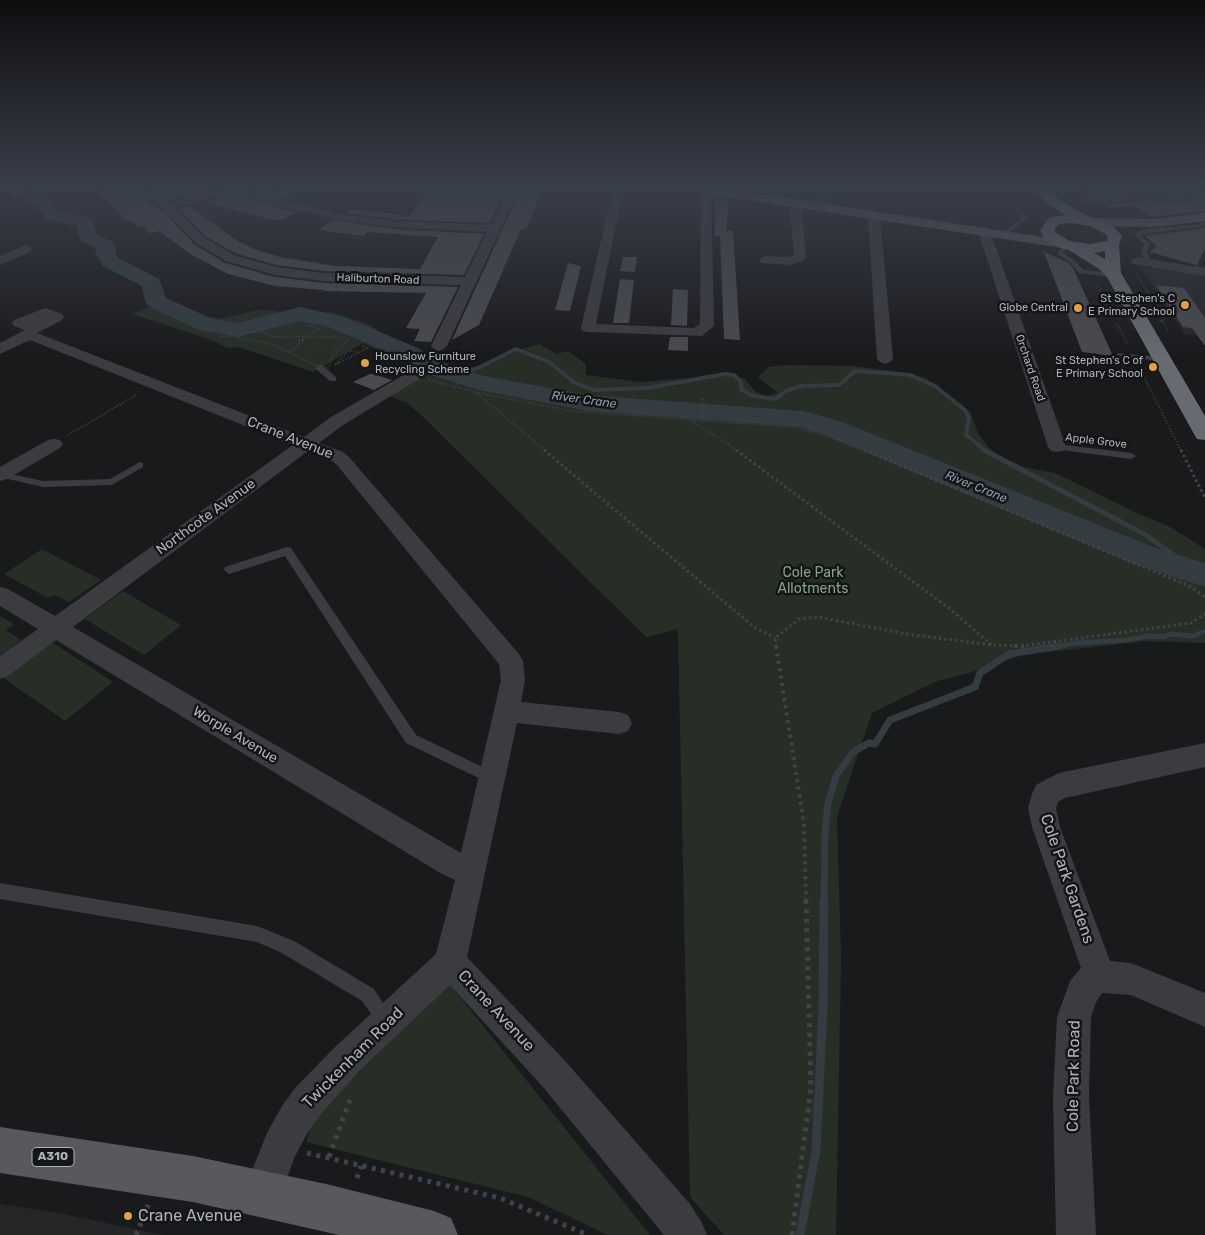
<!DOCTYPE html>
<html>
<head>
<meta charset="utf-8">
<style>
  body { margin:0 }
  canvas { display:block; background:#191a1b }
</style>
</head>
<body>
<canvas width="1205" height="1235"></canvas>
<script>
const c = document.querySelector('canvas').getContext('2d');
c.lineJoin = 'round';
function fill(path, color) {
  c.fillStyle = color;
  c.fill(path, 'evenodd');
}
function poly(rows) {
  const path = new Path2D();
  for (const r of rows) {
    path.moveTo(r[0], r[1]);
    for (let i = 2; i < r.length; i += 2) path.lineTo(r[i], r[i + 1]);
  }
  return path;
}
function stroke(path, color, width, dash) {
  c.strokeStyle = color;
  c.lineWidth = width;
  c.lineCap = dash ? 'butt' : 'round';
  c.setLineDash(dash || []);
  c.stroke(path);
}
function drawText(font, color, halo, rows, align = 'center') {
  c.font = font + ' Rubik,sans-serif';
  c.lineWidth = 5;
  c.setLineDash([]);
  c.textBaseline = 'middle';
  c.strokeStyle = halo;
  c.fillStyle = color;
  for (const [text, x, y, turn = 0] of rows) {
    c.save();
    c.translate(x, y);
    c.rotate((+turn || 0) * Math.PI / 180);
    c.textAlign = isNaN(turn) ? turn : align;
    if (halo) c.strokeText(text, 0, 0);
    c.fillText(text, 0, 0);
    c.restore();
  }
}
const built = poly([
  [1140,267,1203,272,1205,275,1205,337,1185,334],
  [0,1204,59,1213,162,1235,0,1235]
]);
const green = poly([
  [156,304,209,317,224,318,258,310,277,311,288,317,331,312,368,324,388,337,421,349,406,363,363,343,313,372,239,347,228,348,206,338,132,314],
  [540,344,556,354,568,351,586,364,586,375,641,382,727,375,744,378,755,391,765,396,778,393,758,377,769,367,783,365,853,366,893,371,926,378,970,412,979,435,994,453,1023,467,1055,473,1137,513,1170,527,1205,549,1205,643,1145,641,1022,655,969,673,937,681,872,713,837,816,841,959,836,1235,724,1235,690,1197,678,629,646,637,419,413,407,403,390,396,422,373,474,388,550,403,608,410,689,413,793,422,833,433,1052,525,1139,559,1011,496,868,437,824,422,809,414,591,398,484,379,466,374,480,369,505,354],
  [42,549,101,580,69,602,54,595,48,598,4,574],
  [123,591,181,625,144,655,85,619],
  [0,616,14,624,6,630,21,640,0,656],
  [50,641,113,682,65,721,2,677],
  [448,982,650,1235,608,1235,528,1197,306,1142,320,1098]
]);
const streamFar3 = poly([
  [455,375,478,368,516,349,549,362,575,383,594,390,647,388,725,374,734,375,741,382,741,389,753,396,775,399,788,390,801,386,839,385,855,371,910,375,935,386,965,410,969,417,966,435,986,451]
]);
const streamFar2 = poly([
  [984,450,1146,535,1176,557,1186,569],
  [1052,647,1076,643,1127,640,1148,636,1164,637,1171,634,1193,636,1205,631]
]);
const streamFar1 = poly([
  [824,903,825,832,828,803,836,776,853,752,869,743,875,744,890,720,975,687,980,673,1009,654,1059,646]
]);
const stream = poly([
  [800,1235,816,1151,823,1007,824,901]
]);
const river = poly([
  [8,184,24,184,26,188,49,199,58,211,91,218,98,235,113,242,116,246,115,252,118,258,159,279,166,298,213,319,238,323,300,307,344,317,413,346,451,366,484,376,588,395,802,411,811,413,845,423,1156,548,1205,563,1205,587,1134,564,825,435,800,427,588,411,479,390,433,376,397,356,329,327,300,321,238,337,199,330,148,306,145,301,142,286,103,266,95,252,96,248,82,242,80,238,77,226,46,219,37,207,14,195,8,184]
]);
const building = poly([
  [143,184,227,184,184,196,171,193,178,198,168,201],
  [253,184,275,184,274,190,289,193,288,199,249,187],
  [432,184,509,184,490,223,393,219,345,213,351,209,410,216],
  [523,184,545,184,526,229,521,229,479,325,452,340],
  [1189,184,1205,192,1205,211,1152,217,1135,206,1109,208,1102,203,1187,202,1194,196,1187,192,1088,194,1081,189],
  [126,185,165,213,195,245,225,263,275,277,324,283,458,287,431,342,414,341,420,329,406,328,426,293,323,291,324,290,275,286,228,274,192,255,159,231,149,233,143,226,138,227,131,220,127,221,99,191],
  [234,193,283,209,297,212,279,221,204,202],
  [715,197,729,199,726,231,733,230,740,340,724,339,720,236,715,236],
  [189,206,239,242,254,249,280,257,335,266,420,269,438,237,367,232,363,236,318,230,333,220,393,229,484,234,464,275,324,271,276,265,235,253,205,236,179,209],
  [1205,228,1205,248,1197,265,1149,252,1157,246,1145,236],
  [1044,252,1069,263,1074,270,1113,356,1082,352],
  [623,257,637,257,635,272,620,271],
  [568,263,581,266,570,311,555,310],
  [620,279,634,280,629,323,613,323],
  [1156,285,1184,288,1205,318,1205,346,1192,328,1183,327],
  [673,289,688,290,687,326,671,325],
  [670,337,688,337,688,351,668,350],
  [370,374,373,374,392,380,374,390,353,382]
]);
const pathFar3 = poly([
  [1136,273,1161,313,1163,321,1160,321],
  [1097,284,1106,303],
  [1163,321,1168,331],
  [1117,324,1128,345],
  [252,332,263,332,274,337,338,337,348,340,334,354,328,368,315,365,276,346,251,339,244,340,235,336,252,332],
  [219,337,235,336],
  [299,340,303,340,303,341,301,343,298,342,299,340],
  [303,340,318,329,312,325,305,326],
  [289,352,298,346,298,342],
  [336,364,349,350,359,353],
  [335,365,368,348,362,346],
  [1140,369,1181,451],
  [429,380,475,392,572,411,791,427,824,435,867,451],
  [475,392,546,451],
  [690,420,738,451],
  [702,421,703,398],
  [68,435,138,394]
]);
const pathFar2 = poly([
  [544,450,754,627,775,638],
  [736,450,950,609,992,645],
  [864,450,1189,586,1205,597],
  [1181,450,1205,498],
  [776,647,775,638,799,619,818,617,906,634,992,645,1022,646,1191,623,1205,614]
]);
const pathFar1 = poly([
  [776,646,804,824,806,903],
  [1014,646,1024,646]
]);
const path = poly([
  [307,1153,500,1198,588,1235],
  [329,1157,351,1097],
  [357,1178,361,1166],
  [136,1235,149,1203],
  [792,1235,811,1087,806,901]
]);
const lane = poly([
  [824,186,829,187,816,208,812,208,824,186],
  [1019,214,1023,214,1027,218,1007,235,1003,235,1003,233,1021,218,1019,214],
  [1195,216,1205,221,1205,226,1141,235,1150,244,1147,252,1152,263,1147,264,1141,252,1144,244,1135,235,1135,233,1147,229,1200,224,1193,219,1195,216],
  [1066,243,1069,245,1063,253,1074,260,1083,270,1114,273,1117,275,1114,277,1079,273,1070,262,1057,254,1066,243],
  [1099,311,1139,315,1143,317,1139,319,1097,314,1097,312,1099,311],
  [1118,353,1162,357,1166,359,1162,361,1121,357,1117,355,1118,353],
  [316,365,322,365,336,377,336,381,330,381,316,369,316,365],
  [1057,444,1131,453,1136,456,1131,459,1054,449,1053,447,1057,444],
  [140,462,143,463,143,467,112,485,43,487,0,477,0,473,2,472,43,481,110,479,140,462],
  [287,547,291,548,416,735,497,774,499,778,497,782,492,784,487,782,406,743,285,556,229,574,224,570,225,567,287,547],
  [0,883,257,926,294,941,374,989,394,1020,392,1026,386,1028,380,1026,362,1001,282,953,257,942,0,899,0,883]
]);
const street = poly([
  [128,184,140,184,168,203,234,184,251,184,245,188,291,202,340,214,393,221,491,225,511,184,521,184,447,346,444,349,439,351,434,349,431,346,461,285,324,281,275,275,226,261,196,243,166,212,128,184],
  [234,191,284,207,340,220,393,227,487,232,465,277,324,273,276,267,234,255,204,237,175,208,234,191],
  [614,184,624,184,596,324,694,328,700,324,701,190,706,187,711,190,714,326,702,336,588,332,583,331,581,328,614,184],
  [1132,194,1143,196,1187,194,1192,197,1187,200,1143,202,1132,200,1084,202,1079,199,1084,196,1132,194],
  [800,202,806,205,802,211,806,257,804,260,791,265,761,263,759,260,765,256,789,257,794,255,790,211,796,203,800,202],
  [874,213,880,216,893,359,890,362,885,364,880,362,877,359,868,216,874,213],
  [984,227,990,231,1066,447,1063,451,1057,452,1051,451,1048,447,978,231,984,227],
  [26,245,32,249,30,252,0,265,0,256,26,245],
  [1137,257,1205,268,1205,276,1133,264,1131,261,1137,257],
  [45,308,62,314,64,317,62,320,37,333,304,437,331,417,407,373,410,368,422,368,424,371,419,379,343,425,319,443,343,452,349,457,519,654,523,661,525,680,521,702,619,712,628,715,632,723,628,731,619,734,517,723,467,957,567,1063,690,1204,701,1221,707,1235,664,1235,543,1087,450,985,360,1070,322,1113,308,1132,295,1156,276,1207,262,1212,248,1207,243,1193,267,1133,282,1106,296,1087,336,1046,436,954,455,880,442,874,56,640,8,676,0,679,0,656,38,629,0,606,0,587,8,589,55,616,293,445,30,340,0,354,0,343,25,330,14,326,12,323,14,320,45,308],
  [308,451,331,460,337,465,499,664,501,680,461,853,73,627,308,451],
  [54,439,60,440,63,444,60,448,7,479,0,481,0,467,48,440,54,439],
  [1205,743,1205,767,1065,798,1058,802,1056,808,1060,827,1110,961,1131,963,1205,993,1205,1027,1131,995,1102,993,1096,1002,1091,1017,1089,1097,1096,1235,1056,1235,1053,1097,1057,1017,1070,981,1081,968,1032,827,1028,808,1032,794,1036,785,1059,773,1205,743]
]);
const primary = poly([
  [662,184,694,184,1063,240,1068,241,1070,244,1068,247,1063,248,668,188,662,184],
  [1205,213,1205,221,1153,227,1093,226,1088,225,1086,222,1088,219,1093,218,1153,219,1205,213],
  [0,1127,193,1156,326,1184,434,1211,451,1218,458,1235,339,1235,193,1202,0,1173,0,1127]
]);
const highway = poly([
  [1031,184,1044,184,1054,195,1066,204,1090,217,1114,227,1122,236,1119,245,1121,273,1205,416,1205,440,1197,439,1194,434,1107,277,1099,269,1069,250,1061,248,1045,239,1043,236,1040,230,1050,217,1066,215,1044,201,1031,184],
  [1072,223,1089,226,1104,233,1108,237,1107,241,1089,244,1070,241,1056,233,1054,230,1059,224,1072,223],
  [1105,251,1105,259,1094,253,1105,251]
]);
const pathBridge = poly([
  [1116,310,1152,314]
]);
const markers = [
  [1185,305,5,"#e49f49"],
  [1078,308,5,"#e49f49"],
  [365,363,5,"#e49f49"],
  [1153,367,5,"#e49f49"],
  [128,1216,5,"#e49f49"]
];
const farStreetnames = [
  ["Haliburton Road",378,279,2],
  ["Orchard Road",1030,368,71],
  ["Apple Grove",1096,441,7]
];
const farPoinames = [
  ["St Stephen's C",1175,299],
  ["E Primary School",1175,312],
  ["Globe Central",1068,308],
  ["Hounslow Furniture",375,357,"left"],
  ["Recycling Scheme",375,370,"left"],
  ["St Stephen's C of",1143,361],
  ["E Primary School",1143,374]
];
const farWaternames = [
  ["River Crane",584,400,8],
  ["River Crane",976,487,22]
];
const shields = [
  [53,1157,42]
];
const shieldNames = [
  ["A310",53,1157]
];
const streetNames = [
  ["Crane Avenue",290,438,22],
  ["Northcote Avenue",206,517,-36],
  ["Worple Avenue",235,735,31]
];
const parkNames = [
  ["Cole Park",813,573],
  ["Allotments",813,589]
];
const nearStreetnames = [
  ["Cole Park Gardens",1067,879,71],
  ["Crane Avenue",496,1011,47],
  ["Twickenham Road",353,1058,-45],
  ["Cole Park Road",1074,1076,-89]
];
const nearPoinames = [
  ["Crane Avenue",138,1216]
];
fill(built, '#252628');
fill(green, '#262e26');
stroke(streamFar3, '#323c41', 4);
stroke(streamFar2, '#323c41', 5);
stroke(streamFar1, '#323c41', 7);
stroke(stream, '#323c41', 9);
fill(river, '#323c41');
fill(building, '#484a4e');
stroke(pathFar3, '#414347', 2, [1, 2]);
stroke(pathFar2, '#414347', 3, [2.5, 3]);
stroke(pathFar1, '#414347', 4, [3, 4.5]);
stroke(path, '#414347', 5, [4, 5.5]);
fill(lane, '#3b3c40');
fill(street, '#3b3c40');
fill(primary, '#57595f');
fill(highway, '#676b71');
stroke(pathBridge, '#414347', 2, [1, 2]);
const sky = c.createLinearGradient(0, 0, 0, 357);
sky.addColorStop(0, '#0e0e0f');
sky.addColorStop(0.52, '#383e4a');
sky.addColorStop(1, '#383e4a00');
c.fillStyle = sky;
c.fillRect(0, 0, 1205, 357);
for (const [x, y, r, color] of markers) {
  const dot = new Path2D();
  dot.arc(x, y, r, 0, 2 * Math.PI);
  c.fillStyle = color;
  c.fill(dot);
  stroke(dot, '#141516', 2);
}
drawText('11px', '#adb2ba', '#141516', farStreetnames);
drawText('11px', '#adb2ba', '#141516', farPoinames, 'right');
drawText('italic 12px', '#87a2b2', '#141516', farWaternames);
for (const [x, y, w] of shields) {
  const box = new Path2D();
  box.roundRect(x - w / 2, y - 9.5, w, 19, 4);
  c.fillStyle = '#141516';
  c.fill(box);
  stroke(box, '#adb2ba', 1);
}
drawText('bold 12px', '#adb2ba', null, shieldNames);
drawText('14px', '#adb2ba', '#141516', streetNames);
drawText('14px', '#87a386', '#141516', parkNames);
drawText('16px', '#adb2ba', '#141516', nearStreetnames);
drawText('16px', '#adb2ba', '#141516', nearPoinames, 'left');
</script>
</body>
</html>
